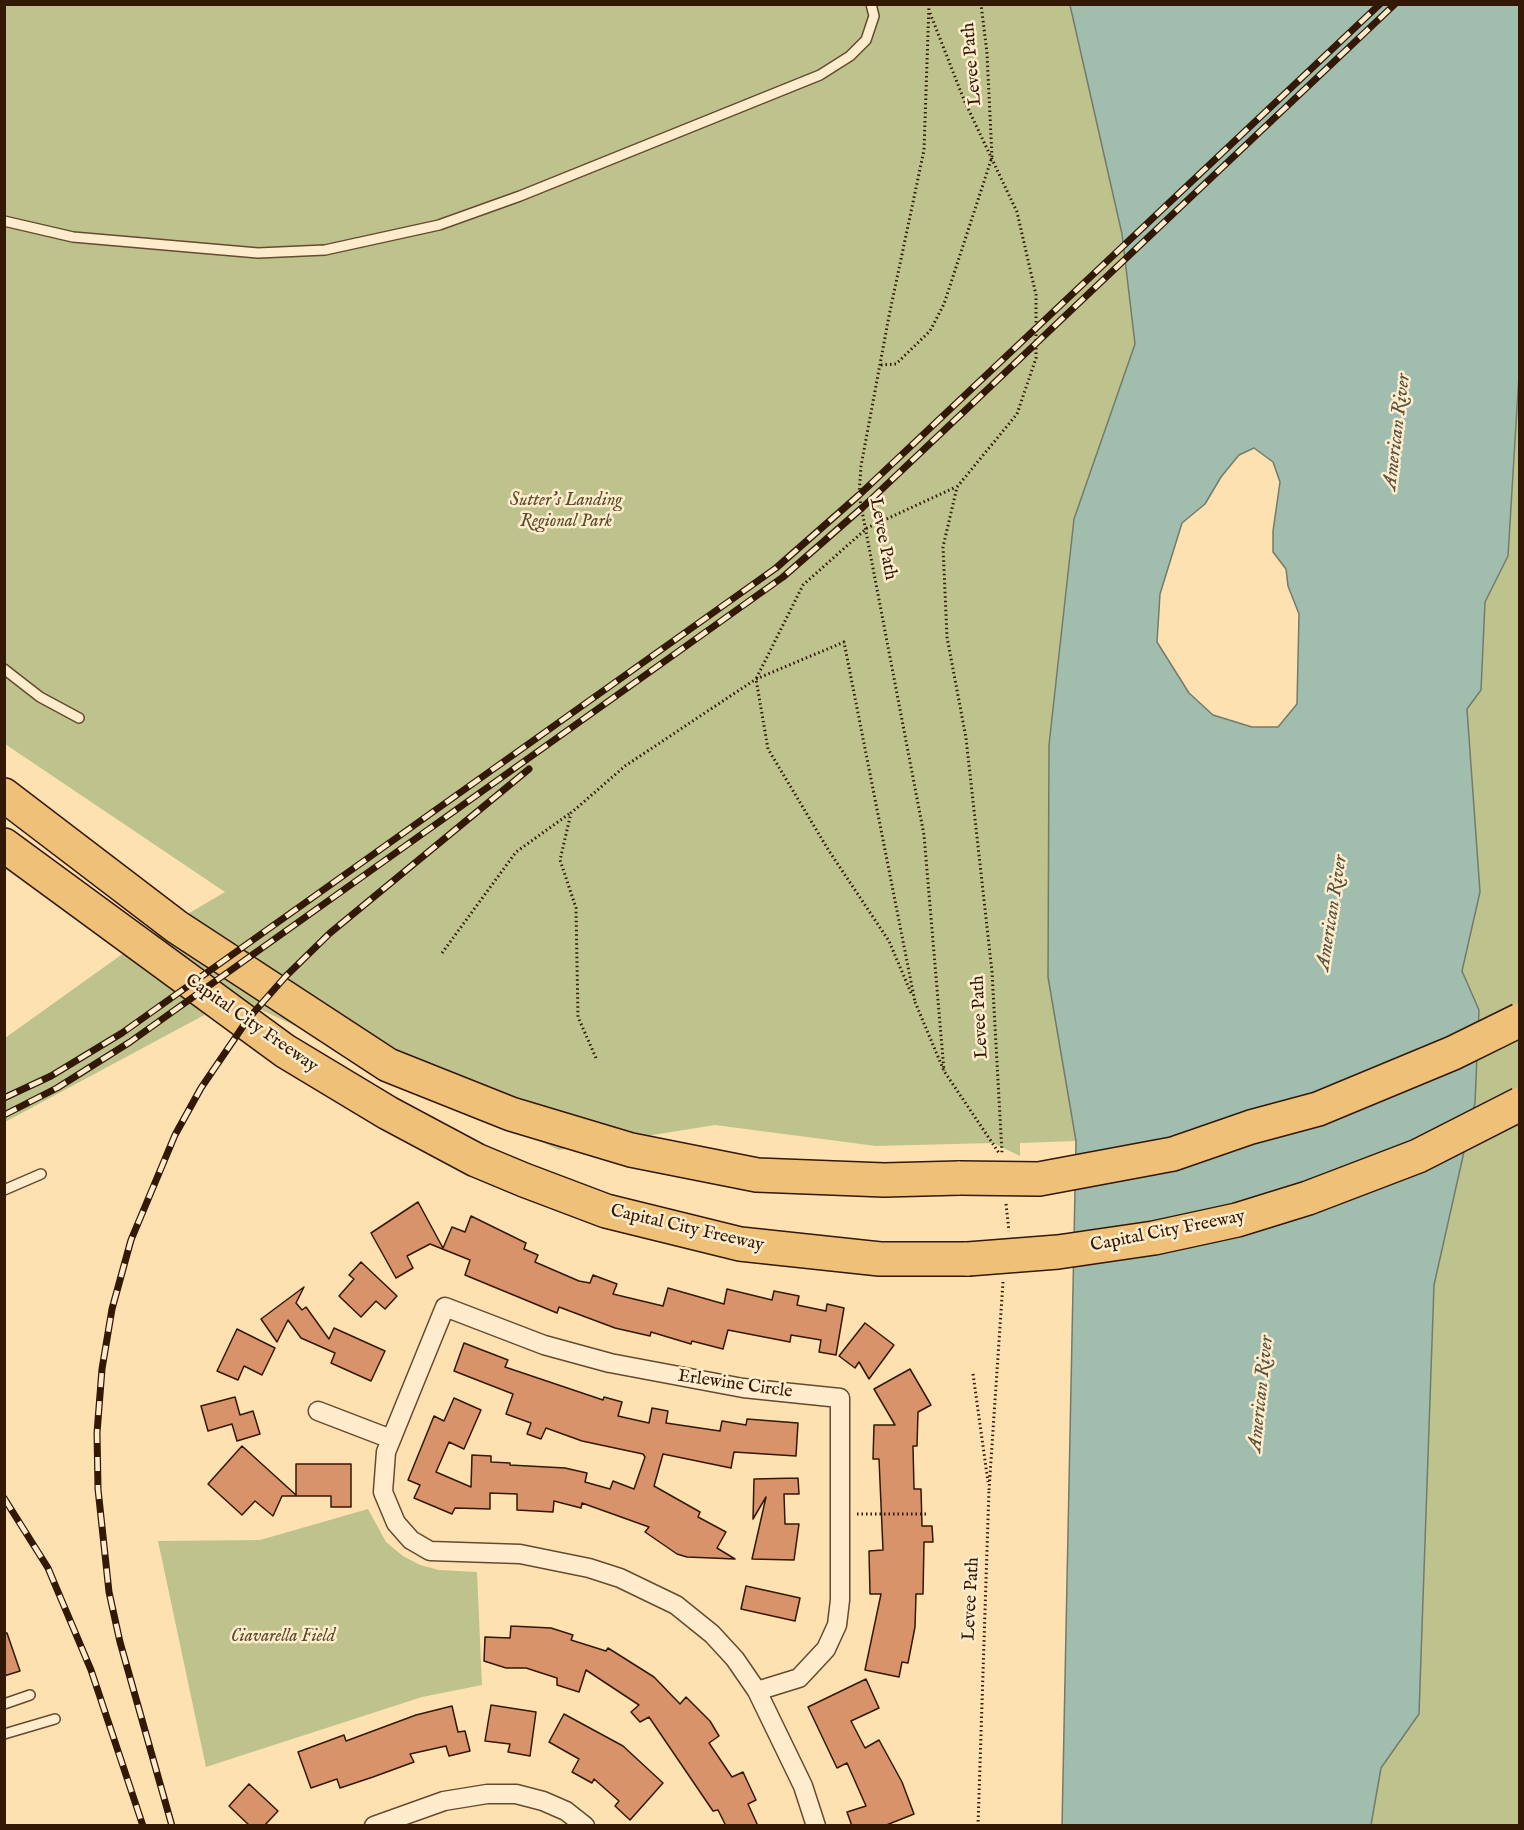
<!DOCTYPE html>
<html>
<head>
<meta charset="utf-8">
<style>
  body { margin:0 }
  #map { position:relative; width:1524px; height:1830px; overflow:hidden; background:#fee1b1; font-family:"IM FELL English",serif }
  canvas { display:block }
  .frame { position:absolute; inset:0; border:6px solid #321805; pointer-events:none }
</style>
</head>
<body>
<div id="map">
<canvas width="1524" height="1830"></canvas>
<div class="frame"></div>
</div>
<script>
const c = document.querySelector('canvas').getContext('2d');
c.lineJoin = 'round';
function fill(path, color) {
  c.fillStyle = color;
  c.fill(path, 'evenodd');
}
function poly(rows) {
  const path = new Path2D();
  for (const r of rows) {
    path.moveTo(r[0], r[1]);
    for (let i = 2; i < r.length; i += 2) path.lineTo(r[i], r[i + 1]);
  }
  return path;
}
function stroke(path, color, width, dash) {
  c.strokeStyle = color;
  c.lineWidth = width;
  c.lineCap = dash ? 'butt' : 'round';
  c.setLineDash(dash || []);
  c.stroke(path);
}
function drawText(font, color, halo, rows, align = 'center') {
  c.font = font + ' "IM FELL English",serif';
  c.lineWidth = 5;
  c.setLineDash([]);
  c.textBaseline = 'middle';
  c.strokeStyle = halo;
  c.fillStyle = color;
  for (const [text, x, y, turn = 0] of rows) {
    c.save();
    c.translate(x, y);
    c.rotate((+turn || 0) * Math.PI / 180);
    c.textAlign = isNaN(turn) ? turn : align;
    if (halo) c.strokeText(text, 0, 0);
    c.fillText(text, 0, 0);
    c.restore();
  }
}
const green = poly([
  [5,5,1070,5,1122,234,1135,344,1074,519,1048,977,1076,1141,1020,1143,1020,1156,993,1143,876,1146,715,1125,559,1150,236,998,5,1122,5,1038,135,945,225,892,5,744],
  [1519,375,1519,1825,1371,1826,1381,1768,1419,1714,1434,1285,1475,1103,1479,1010,1462,971,1480,891,1467,709,1481,690,1485,602,1508,556],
  [368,1509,386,1542,403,1556,420,1565,439,1570,477,1572,482,1685,422,1697,206,1767,158,1541,260,1540]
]);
const water = poly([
  [1070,5,1519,5,1519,375,1508,556,1485,602,1481,690,1467,709,1480,892,1462,971,1479,1010,1475,1103,1434,1285,1419,1714,1381,1768,1371,1825,1062,1826,1076,1141,1048,977,1049,745,1074,519,1135,344,1122,234,1070,5],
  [1254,448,1273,462,1280,482,1273,531,1273,552,1286,569,1288,586,1299,614,1297,704,1278,727,1252,727,1213,715,1189,693,1157,642,1160,594,1182,523,1205,504,1221,477,1239,455,1254,448]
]);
const building = poly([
  [418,1202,443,1248,452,1227,465,1232,471,1216,526,1243,524,1249,538,1255,535,1262,579,1281,590,1283,593,1275,617,1284,613,1294,663,1306,668,1288,724,1304,727,1289,772,1300,774,1291,799,1296,797,1305,826,1311,827,1304,844,1308,836,1355,819,1352,821,1340,791,1335,790,1342,728,1330,723,1349,692,1341,691,1344,651,1332,650,1336,615,1328,559,1307,557,1313,465,1275,470,1260,430,1244,407,1256,413,1268,396,1278,371,1233,418,1202],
  [361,1262,397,1296,385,1309,376,1301,361,1317,339,1296,354,1279,349,1275,361,1262],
  [304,1287,296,1303,302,1310,306,1307,329,1339,334,1328,385,1351,371,1381,331,1363,335,1353,301,1338,288,1320,277,1342,261,1319,304,1287],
  [865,1323,894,1345,869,1379,859,1362,855,1368,839,1356,865,1323],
  [237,1329,275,1348,262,1375,244,1366,238,1380,217,1371,237,1329],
  [464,1343,508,1360,505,1367,603,1400,604,1397,622,1402,618,1416,649,1423,652,1408,668,1411,666,1423,720,1431,722,1421,746,1425,747,1419,798,1423,796,1456,734,1452,731,1468,663,1454,654,1486,700,1512,698,1517,726,1532,717,1548,735,1559,687,1557,677,1554,645,1532,649,1527,582,1503,581,1508,554,1501,553,1512,517,1510,517,1494,490,1493,490,1509,455,1508,452,1514,414,1498,420,1485,408,1480,434,1416,444,1421,454,1398,481,1410,464,1449,449,1442,436,1472,471,1487,472,1455,491,1456,491,1462,510,1463,510,1465,565,1468,587,1473,585,1482,610,1489,613,1481,634,1489,645,1457,643,1454,582,1441,546,1428,541,1439,527,1434,531,1423,506,1414,513,1394,454,1371,464,1343],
  [910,1369,931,1405,918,1412,917,1446,913,1446,914,1489,921,1489,922,1526,932,1526,933,1542,924,1542,923,1594,916,1594,915,1627,908,1663,902,1662,899,1677,865,1670,881,1594,870,1594,869,1551,883,1550,879,1459,873,1459,874,1425,895,1425,874,1389,910,1369],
  [235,1397,240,1415,253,1411,260,1434,237,1441,232,1424,208,1431,201,1406,235,1397],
  [242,1446,296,1495,296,1464,351,1464,351,1507,331,1507,331,1496,282,1496,273,1516,255,1501,242,1515,208,1484,242,1446],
  [798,1478,799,1494,784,1494,785,1524,799,1524,794,1560,752,1559,766,1497,753,1519,754,1479,798,1478],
  [746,1586,800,1598,795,1621,741,1609,746,1586],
  [511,1626,551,1628,573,1635,571,1640,606,1651,608,1648,654,1677,680,1704,686,1697,710,1721,719,1736,709,1743,732,1777,743,1772,756,1800,748,1804,758,1826,726,1826,718,1810,713,1811,649,1717,640,1722,631,1712,639,1705,586,1670,579,1692,557,1685,557,1678,526,1668,506,1668,484,1661,485,1637,510,1638,511,1626],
  [4,1633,7,1633,20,1671,4,1676,4,1633],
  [866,1679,879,1708,851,1721,865,1748,879,1740,902,1782,914,1814,884,1826,852,1826,847,1812,866,1806,847,1763,837,1768,808,1707,866,1679],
  [491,1705,536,1712,530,1756,508,1752,510,1744,485,1741,491,1705],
  [452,1706,458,1732,465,1731,470,1751,449,1756,446,1746,410,1754,414,1762,373,1777,340,1788,337,1779,311,1788,298,1752,344,1735,346,1741,416,1715,452,1706],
  [564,1714,623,1746,663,1783,630,1820,615,1806,619,1801,594,1779,592,1783,572,1772,579,1759,549,1742,564,1714],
  [249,1784,278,1811,264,1826,250,1826,229,1806,249,1784]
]);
const path = poly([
  [929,4,924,150,889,316,861,466,859,495,924,835,944,1071],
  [930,13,964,100,1017,212,1036,295,1036,358,1017,414,957,487,943,547,947,637,966,738,992,972,1002,1153],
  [881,365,896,364,930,331,944,304,992,157,987,53,981,4],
  [442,953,516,852,569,814],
  [911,993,889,941,829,851,768,749,756,679,803,585,867,528,956,487],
  [915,1002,944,1071,999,1153],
  [596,1058,578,1017,576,908,560,860,571,813,625,766,756,679,844,642,915,1002],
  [1006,1204,1009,1231],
  [973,1374,988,1482],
  [989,1490,1003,1282],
  [857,1514,929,1514],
  [978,1826,989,1489]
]);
const service = poly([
  [4,221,73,237,258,253,325,250,439,225,520,196,820,75,850,56,866,40,874,16,871,4],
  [4,669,40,697,79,718],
  [4,1190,41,1174],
  [4,1704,30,1695],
  [4,1734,55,1719]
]);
const minor = poly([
  [318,1411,391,1439],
  [757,1691,799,1678,826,1649,837,1625,840,1600,840,1398,743,1388,610,1363,544,1345,445,1307,386,1452,383,1492,396,1523,411,1540,430,1551,520,1554,589,1568,620,1578,676,1605,712,1634,735,1659,757,1691,803,1786,816,1826],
  [374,1826,444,1801,487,1794,516,1794,543,1801,566,1811,585,1826]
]);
const motorway = poly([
  [4,795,177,927,388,1065,511,1114,631,1150,757,1175,884,1180,960,1178],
  [4,845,285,1051,388,1113,476,1160,524,1180,606,1211,740,1244,880,1259,968,1259]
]);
const rail = poly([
  [4,1098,51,1076,122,1033,776,568,859,495,1380,4],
  [4,1115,57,1088,130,1042,783,577,863,507,1395,4],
  [4,1498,48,1568,91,1670,143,1826],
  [172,1826,120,1642,109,1592,98,1489,97,1433,102,1369,112,1309,131,1240,175,1135,201,1088,248,1019,286,976,330,933,529,769]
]);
const motorwayBridge = poly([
  [960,1178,1039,1179,1173,1154,1251,1127,1318,1109,1453,1053,1520,1020],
  [968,1259,1058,1252,1154,1238,1237,1220,1308,1198,1418,1156,1520,1104]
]);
const streetNames = [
  ["Levee Path",973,64,-95],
  ["Levee Path",882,539,79],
  ["Levee Path",981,1017,-93],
  ["Capital City Freeway",251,1024,35],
  ["Capital City Freeway",687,1229,13],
  ["Capital City Freeway",1168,1232,-11],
  ["Erlewine Circle",735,1385,8],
  ["Levee Path",972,1599,-87]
];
const parkNames = [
  ["Sutter's Landing",566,501],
  ["Regional Park",566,522],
  ["Ciavarella Field",283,1637]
];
const waterNames = [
  ["American River",1398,432,-83],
  ["American River",1333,913,-81],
  ["American River",1262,1394,-84]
];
fill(green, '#bec38d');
fill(water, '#a0bdae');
stroke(water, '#747b6a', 1.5);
fill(building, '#d9936b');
stroke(building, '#321805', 1.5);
stroke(service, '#654a30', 12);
stroke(minor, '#654a30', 21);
stroke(motorway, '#321805', 36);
stroke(path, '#321805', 3, [1.5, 3]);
stroke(service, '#feeccc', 9);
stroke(minor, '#feeccc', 18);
stroke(motorway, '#efc078', 33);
stroke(rail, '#321805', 7);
stroke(rail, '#feeccc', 4.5, [14]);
stroke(motorwayBridge, '#321805', 36, []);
stroke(motorwayBridge, '#efc078', 33);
drawText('18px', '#321805', '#feeccc', streetNames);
drawText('italic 18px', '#5c4b2e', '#feeccc', parkNames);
drawText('italic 20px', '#585240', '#feeccc', waterNames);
</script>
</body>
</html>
